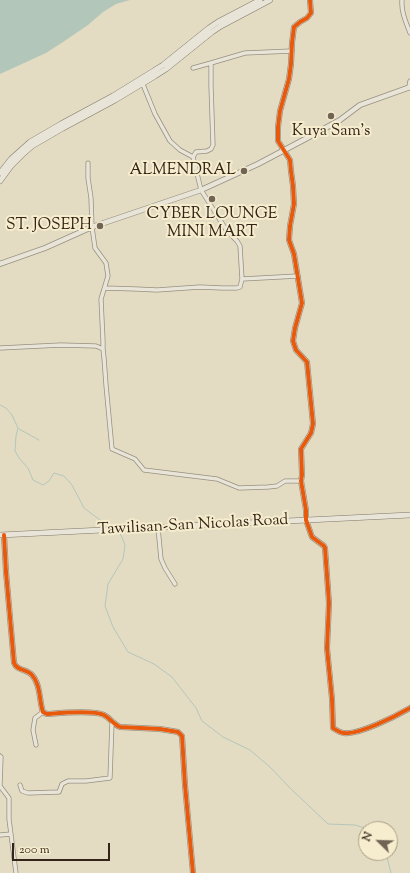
<!DOCTYPE html>
<style>
body{margin:0}
#map{position:relative;width:410px;height:873px;overflow:hidden;background:#e3dcc2;font-family:"Sorts Mill Goudy",serif}
canvas{display:block}
.north{position:absolute;left:358px;top:821px;width:40px;height:40px;box-sizing:border-box;background:#f6edce;border:1px solid #a89d85;border-radius:50%;rotate:293deg;font-size:11px;font-weight:700;line-height:16px;text-align:center;color:#342418}
.north::after{content:'';display:block;margin:auto;width:14px;height:18px;background:#716454;clip-path:polygon(50% 0,100% 100%,50% 72%,0 100%)}
.scale{position:absolute;left:12px;top:843px;width:98px;height:18px;box-sizing:border-box;border:2px solid #342418;border-top:0;padding-left:5px;font-size:12px;line-height:14px;white-space:nowrap;color:#342418;-webkit-text-stroke:3px #f6edce;paint-order:stroke}
</style>
<div id="map">
<canvas width="410" height="873"></canvas>
<div class="north">N</div>
<div class="scale">200 m</div>
</div>
<script>
const c = document.querySelector('canvas').getContext('2d');
c.lineJoin = 'round';
function paint(path, color) {
  c.fillStyle = color;
  c.fill(path, 'evenodd');
}
function trace(path, color, width, dash) {
  c.strokeStyle = color;
  c.lineWidth = width;
  c.lineCap = dash ? 'butt' : 'round';
  c.setLineDash(dash || []);
  c.stroke(path);
}
function write(font, color, halo, rows, align = 'center') {
  c.font = font + ' "Sorts Mill Goudy",serif';
  c.lineWidth = 4;
  c.setLineDash([]);
  c.textBaseline = 'middle';
  c.strokeStyle = halo;
  c.fillStyle = color;
  for (const [text, x, y, turn = 0] of rows) {
    c.save();
    c.translate(x, y);
    c.rotate((+turn || 0) * Math.PI / 180);
    c.textAlign = isNaN(turn) ? turn : align;
    if (halo) c.strokeText(text, 0, 0);
    c.fillText(text, 0, 0);
    c.restore();
  }
}
paint(new Path2D(`
 M0,0h130l-14,4 -13,8 -15,13 -25,17 -17,11 -46,21z`), '#b3c6ba');
trace(new Path2D(`
 M0,405l6,3 6,7 6,13 -2,8 -1,15 4,7 9,10 5,12 10,5 6,-4 5,-8 10,3 8,9 12,23 20,15 8,4
 M19,429l20,11
 M118,532l3,3 4,10 -2,14 -15,25 -3,22 8,21 15,25 26,12 18,13 24,31 6,13 21,16 27,13 20,17 20,21 38,36 27,1 13,4
 M386,853l5,20`), '#b3c6ba', 1);
const minor = new Path2D(`
 M402,0c-1,12 4,22 8,33
 M193,68l18,-5
 M142,82l13,32 15,27 10,9 13,7 8,33 7,11 19,30 10,10 3,5 2,33 56,-3
 M409,87l1,-6
 M193,157l3,-5 11,-1 4,-2 2,-4 -2,-59v-23l34,-10 47,-2
 M88,163v15l3,20 1,29 3,21 11,15 2,13 -7,23 2,42v8
 M105,288l31,1 21,1 43,-3 22,1h15l3,-1 2,-8
 M0,348l61,-3 35,1 7,3 1,9 2,27 6,64 23,10 9,11 73,9 22,9 29,-1 9,-1 8,-5h16
 M158,528l3,31 4,9 10,16
 M36,745l-3,-15 2,-12 8,-6
 M0,756l1,1 -1,29 9,12v21l7,54
 M20,785l2,6 6,2 31,-1 3,-8 6,-3h18l24,-3 2,-56
 M0,835l11,-1`);
const tertiary = new Path2D(`
 M310,0l1,13 -4,5 -7,4 -6,5 -2,16 -1,21 -2,15 -9,32 -2,16v14l12,19 1,11 2,15 1,18 -4,22 -1,14 5,14 8,49 -7,25 -2,13 3,9 11,12 6,62 -2,9 -10,16 1,26 -1,6 5,29v10l6,17 12,9 1,2 4,55 -2,45 5,51 1,29c3,2 7,5 11,5 15,2 52,-17 66,-25
 M0,264l45,-16 47,-21 109,-37 57,-26 51,-27 31,-17 20,-15 50,-18
 M4,535l2,37 8,91c3,8 13,6 18,12 9,10 7,26 11,37l4,2c14,-1 46,-4 57,1 6,3 9,9 16,12l40,2 18,3 4,4 3,49 8,88`);
const secondary = new Path2D(`
 M0,173l11,-14 19,-17 31,-18 52,-28 39,-24 11,-7 46,-37 9,-6 42,-22
 M0,181l11,-15 13,-13 8,-7 31,-18 52,-28 40,-24 11,-7 46,-37 9,-6 49,-26
 M0,535l410,-20`);
trace(minor, '#969081', 5);
trace(tertiary, '#969081', 6);
trace(secondary, '#7e7769', 6);
trace(minor, '#e8e4d7', 3.5);
trace(tertiary, '#e8e4d7', 4.5);
trace(secondary, '#e8e4d7', 5);
trace(new Path2D(`
 M310,0l1,13 -4,5 -7,4 -6,5 -2,16 -1,21 -2,15 -9,32 -2,16v14l12,19 1,11 2,15 1,18 -4,22 -1,14 5,14 8,49 -7,25 -2,13 3,9 11,12 6,62 -2,9 -10,16 1,26 -1,6 5,29v10l6,17 12,9 1,2 4,55 -2,45 5,51 1,29c3,2 7,5 11,5 15,2 52,-17 66,-25
 M4,535l2,37 8,91c3,8 13,6 18,12 9,10 7,26 11,37l4,2c14,-1 46,-4 57,1 6,3 9,9 16,12l40,2 18,3 4,4 3,49 8,88`), '#e8590c', 4);
for (const [x, y, r, color] of [
 [331,116,4,"#716454"],
 [244,171,4,"#716454"],
 [212,199,4,"#716454"],
 [100,226,4,"#716454"]
]) {
  const dot = new Path2D();
  dot.arc(x, y, r, 0, 2 * Math.PI);
  c.fillStyle = color;
  c.fill(dot);
  trace(dot, '#f6edce', 1.5);
}
write('16px', '#342418', '#f6edce', [
 ["Kuya Sam's",331,132],
 ["ALMENDRAL",236,171,"right"],
 ["CYBER LOUNGE",212,215],
 ["MINI MART",212,233],
 ["ST. JOSEPH",92,226,"right"]
]);
write('16px', '#342418', '#f6edce', [
 ["Tawilisan-San Nicolas Road",193,526,-3]
]);
</script>
